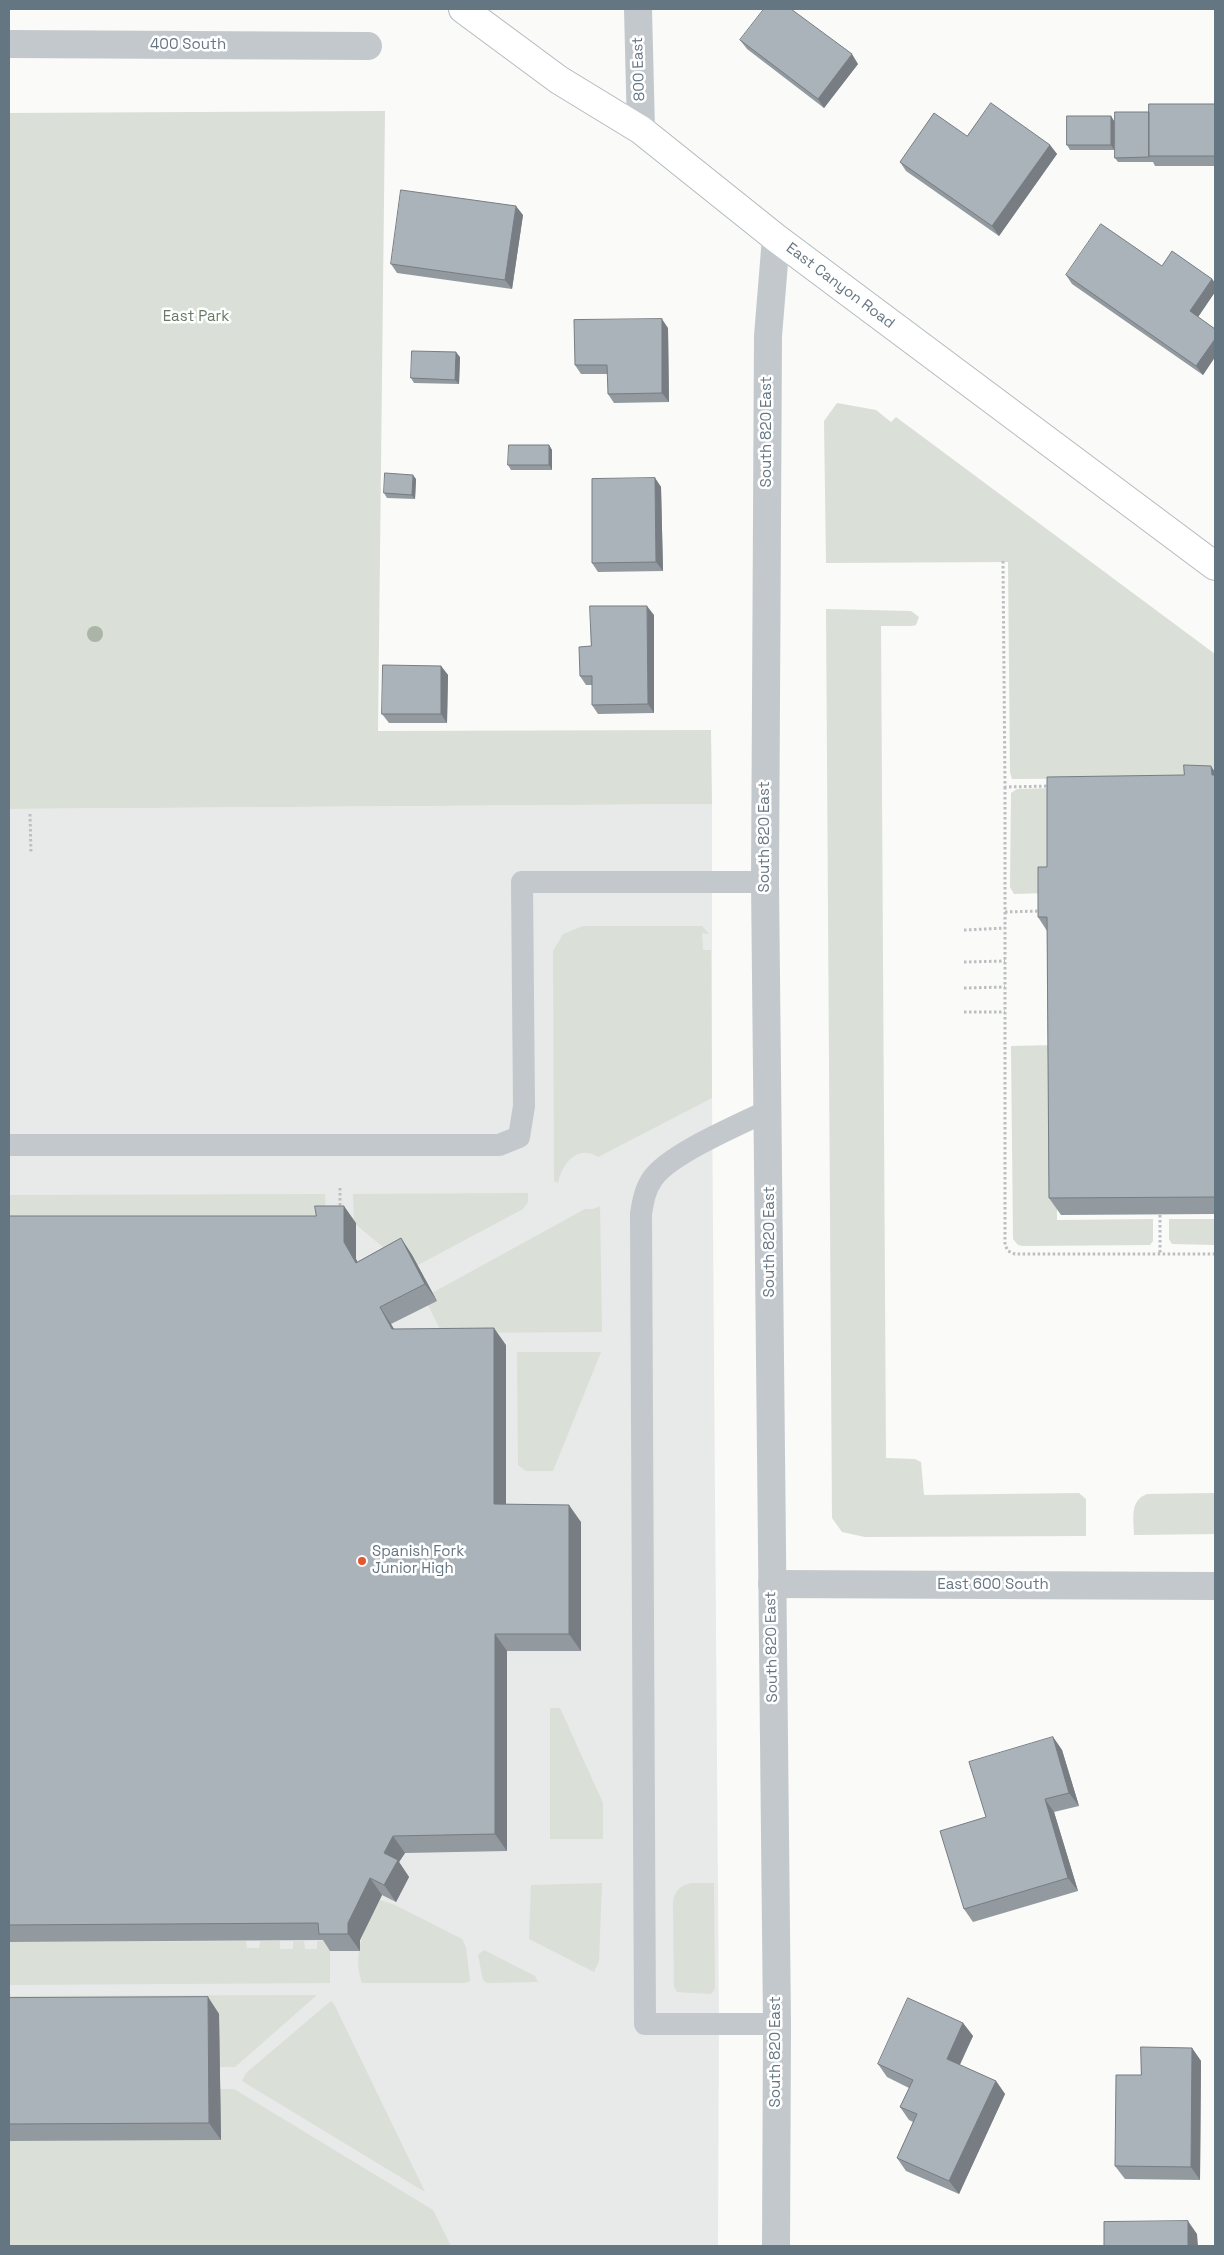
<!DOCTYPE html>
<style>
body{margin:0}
#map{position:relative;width:1224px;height:2255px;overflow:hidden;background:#fafaf8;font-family:"Space Grotesk",sans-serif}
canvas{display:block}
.frame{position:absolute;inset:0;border:10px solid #657683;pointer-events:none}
</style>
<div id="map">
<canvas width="1224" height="2255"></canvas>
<div class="frame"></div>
</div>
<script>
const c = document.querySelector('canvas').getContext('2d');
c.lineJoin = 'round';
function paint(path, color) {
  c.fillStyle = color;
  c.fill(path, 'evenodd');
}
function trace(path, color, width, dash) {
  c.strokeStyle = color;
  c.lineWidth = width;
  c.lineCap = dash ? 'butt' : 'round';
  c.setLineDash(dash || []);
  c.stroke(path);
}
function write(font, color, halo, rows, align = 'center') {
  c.font = font + ' "Space Grotesk",sans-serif';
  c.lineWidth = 5;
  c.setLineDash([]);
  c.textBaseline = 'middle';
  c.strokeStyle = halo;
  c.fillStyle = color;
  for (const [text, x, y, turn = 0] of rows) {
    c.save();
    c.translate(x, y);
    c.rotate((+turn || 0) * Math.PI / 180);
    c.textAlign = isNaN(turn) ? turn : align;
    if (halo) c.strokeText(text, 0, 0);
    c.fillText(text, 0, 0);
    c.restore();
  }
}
paint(new Path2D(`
 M712,804v294l7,926 -1,222h-709v-1437z`), '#e8e9e9');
paint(new Path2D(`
 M385,111l-7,620 333,-1 1,74 -703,5v-696z
 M837,403l39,7 15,12 5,-5 319,237v117l-17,-1 -12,8 -174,1 -2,-7 -2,-210 -182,1 -2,-142z
 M826,609l85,2 8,6 -3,8 -4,1h-31l5,832 29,1 6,3 3,33 155,-2 7,6v37l-221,1 -23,-5 -10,-14z
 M1056,788l-7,105 -35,1 -4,-7 1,-94 6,-4z
 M583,926h119l7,8 -7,-1 1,17h8l1,148 -114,59c-20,-13 -36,6 -40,26l-4,-2 -1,-230 10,-17z
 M1056,1045l1,175 96,-1v22l-3,4 -127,1 -5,-1 -5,-6 -2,-193z
 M528,1193v9l-5,7 -105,56 -18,-4 -46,-38 -1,-29z
 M325,1194l2,39h-318v-38z
 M600,1206l2,126 -160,1 -14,-28 4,-12 153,-84h8z
 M1169,1219h46v26l-43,-1 -3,-5z
 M517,1352h84l-48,119h-27l-8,-6z
 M1215,1493v41l-81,1c0,-16 -5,-34 13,-41z
 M550,1708h10l43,95v36h-53z
 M602,1883l-3,78 -5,11 -65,-33 2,-54z
 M691,1883h23l1,106 -4,5 -34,-2 -3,-6 -1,-84c2,-12 7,-16 18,-19z
 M380,1900l15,5 67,34 4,8 4,34 -5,2h-103c-11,-32 4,-56 18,-83z
 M330,1940v43l-321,2v-43l237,-1 1,7h12l1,-7h20v8h13v-8h11l1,8h12v-8z
 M484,1950l51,26 3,6 -51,1 -4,-3 -5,-25z
 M317,1995l-82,72h-15l-1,-53 -210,1v-19z
 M331,2001l3,3 91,188 -183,-111 4,-8z
 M220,2089h14l199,121 18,36h-442v-105l211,-1z`), '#dadfd7');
const secondary = new Path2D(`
 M463,9l96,71 82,50 135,108 439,328`);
trace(secondary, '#b3babf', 30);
trace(new Path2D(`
 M1003,561l2,226 46,-1
 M1005,787v458l3,6 7,3h200
 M30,814l1,40
 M1005,912l35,-1
 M964,930l41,-2
 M964,962l41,-1
 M964,988l41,-1
 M964,1012h41
 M340,1188v22
 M1160,1215v39`), '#bbbfc2', 3, [2.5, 2.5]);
trace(new Path2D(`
 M769,1110c-30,15 -98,43 -116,68 -8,11 -10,23 -12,36l4,810h132
 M9,1145h490l20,-8 5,-31 -2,-224h243`), '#c3c8cc', 22);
trace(new Path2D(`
 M9,44l359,2
 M772,1584l443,2`), '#c3c8cc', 28);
trace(new Path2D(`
 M638,9l3,121
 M776,238l-8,98 -3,546 12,1142 -1,222`), '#c3c8cc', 28);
trace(secondary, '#fff', 28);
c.fillStyle = '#aab4a7';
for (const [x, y] of [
 [95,634]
]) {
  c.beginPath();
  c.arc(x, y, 8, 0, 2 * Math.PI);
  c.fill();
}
paint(new Path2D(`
 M740,40l118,24 -34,44 -77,-59z
 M1215,104v62h-60l-2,-4h-35l-3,-4 34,-46z
 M1111,116l3,5v29h-44l-3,-5z
 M967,136l83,9 7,9 -58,82 -93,-65 -6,-9z
 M523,215l-11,74 -115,-16 -6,-9z
 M1162,266l50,13 3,4v9l-17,25 17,12v28l-12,18 -131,-91 -6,-9z
 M668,328l1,74 -55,1 -6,-9v-20h-27l-6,-9z
 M460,357l-1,27 -45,-1 -3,-5z
 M549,445l3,5v20h-41l-3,-5z
 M655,478l6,9 2,84 -65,1 -6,-9z
 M416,479l-1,20 -28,-1 -3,-5z
 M654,615v98l-56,1 -6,-9v-20h-6l-6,-9 11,-30z
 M441,666l7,9 -1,48h-58l-7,-9z
 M1215,772v442l-154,1 -12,-17 -2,-267 -9,-14 9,-50 137,-92z
 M9,1216l347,7v36l1,3 44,-24 11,17 25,46 -46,23 3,5 112,16v159l75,18v129h-74v200l-102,2 -6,9 10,15 -13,25 -14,-7 -22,45v11h-30l-7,-11 -314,2z
 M1053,1737l9,13 17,56 -25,6 24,79 -105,31 -9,-13 22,-92z
 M208,1997l11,17 2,126 -212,1v-143z
 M963,2023l10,13 -13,29 36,16 9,13 -46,100 -53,-23 -9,-13 16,-36 -4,-2 -9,-13 9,-19 -22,-11 -9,-13z
 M1192,2048l9,13 -1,119 -75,-1 -10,-13 26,-91z`), '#929a9f');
paint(new Path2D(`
 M852,54l6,10 -34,44 -6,-9z
 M1111,116l3,5v29l-3,-5z
 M1050,145l7,9 -58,82 -7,-10z
 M516,206l7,9 -11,74 -7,-9z
 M1212,279l3,4v9l-19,28 -6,-9z
 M662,319l6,9 1,74 -7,-9z
 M1215,339v18l-12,18 -7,-9z
 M456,352l4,5 -1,27 -4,-4z
 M549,445l3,5v20l-3,-5z
 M413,475l3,4 -1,20 -3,-4z
 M655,478l6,9 2,84 -7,-9z
 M647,606l7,9v98l-6,-9z
 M441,666l7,9 -1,48 -6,-9z
 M1211,766l4,6v8l-3,-5z
 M344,1206l12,17v36l11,20 -11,-16 -12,-21z
 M401,1238l11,17 25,46 -12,-17z
 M380,1307l11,17 13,22 -12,-17z
 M494,1328l12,17v176l-12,-17z
 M569,1505l12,17v129l-12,-17z
 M495,1634l12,17v200l-12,-17z
 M1053,1737l9,13 17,56 -10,-13z
 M1045,1799l9,13 24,79 -10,-13z
 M393,1836l12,17 -6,9 10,15 -13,25 -12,-17v-32z
 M370,1878l12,17 -22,45v11l-12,-17v-11z
 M208,1997l11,17 2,126 -12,-17z
 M963,2023l10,13 -17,36 -9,-13z
 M1192,2048l9,13 -1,119 -9,-13z
 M996,2081l9,13 -46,100 -10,-13z
 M1188,2221l9,13 1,12h-10z`), '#777d82');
const building = new Path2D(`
 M764,9h27l61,45 -34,45 -78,-59z
 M991,103l59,42 -58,81 -92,-64 34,-49 33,23z
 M1149,104h66v52h-66z
 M1115,112h34v45l-34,1z
 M1067,116h44v29h-44z
 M401,190l115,16 -11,74 -114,-16z
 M1101,224l61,42 10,-15 40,28 -22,32 25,18v10l-19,27 -130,-91z
 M662,319v74l-54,1 -1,-29h-32l-1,-45z
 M412,351l44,1 -1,28 -44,-2z
 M509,445h40v20h-41z
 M385,473l28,2 -1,20 -28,-2z
 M655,478l1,84 -64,1v-84z
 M590,606h57l1,98 -56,1v-29h-12l-1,-29 12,-1z
 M383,665l58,1v48h-59z
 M1184,765l27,1 1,9h3v422l-166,1 -2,-281h-9v-50h9v-90l137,-2z
 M315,1206h29v36l12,21 45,-25 24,46 -45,23 12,22 102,-1v176l75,1v129h-74v200l-102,2 -9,17 14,7 -14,25 -14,-7 -22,45v11h-29l-1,-11 -309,2v-709h307z
 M1053,1737l16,56 -24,6 23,79 -104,31 -24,-78 46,-14 -17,-55z
 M208,1997l1,126 -200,1v-126z
 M908,1998l55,25 -16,36 49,22 -47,100 -52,-23 20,-44 -17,-7 13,-27 -35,-16z
 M1141,2047l51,1 -1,119 -76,-1 1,-91h25z
 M1188,2221v25h-84v-24z`);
paint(building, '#aab3b9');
trace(building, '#777d82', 1);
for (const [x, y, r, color] of [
 [362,1561,5,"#e4572e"]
]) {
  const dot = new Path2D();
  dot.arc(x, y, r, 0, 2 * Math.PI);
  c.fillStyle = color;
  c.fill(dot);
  trace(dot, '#fff', 2);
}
write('15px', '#657683', '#fff', [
 ["400 South",188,45],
 ["800 East",639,69,-92],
 ["East Canyon Road",840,286,37],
 ["South 820 East",767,432,-90],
 ["South 820 East",765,837,-90],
 ["South 820 East",770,1242,-90],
 ["East 600 South",993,1585],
 ["South 820 East",772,1647,-91],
 ["South 820 East",776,2052,-90]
]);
write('15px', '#687a64', '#fff', [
 ["East Park",196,317]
]);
write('15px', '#657683', '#fff', [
 ["Spanish Fork",372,1552],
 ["Junior High",372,1569]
], 'left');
</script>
